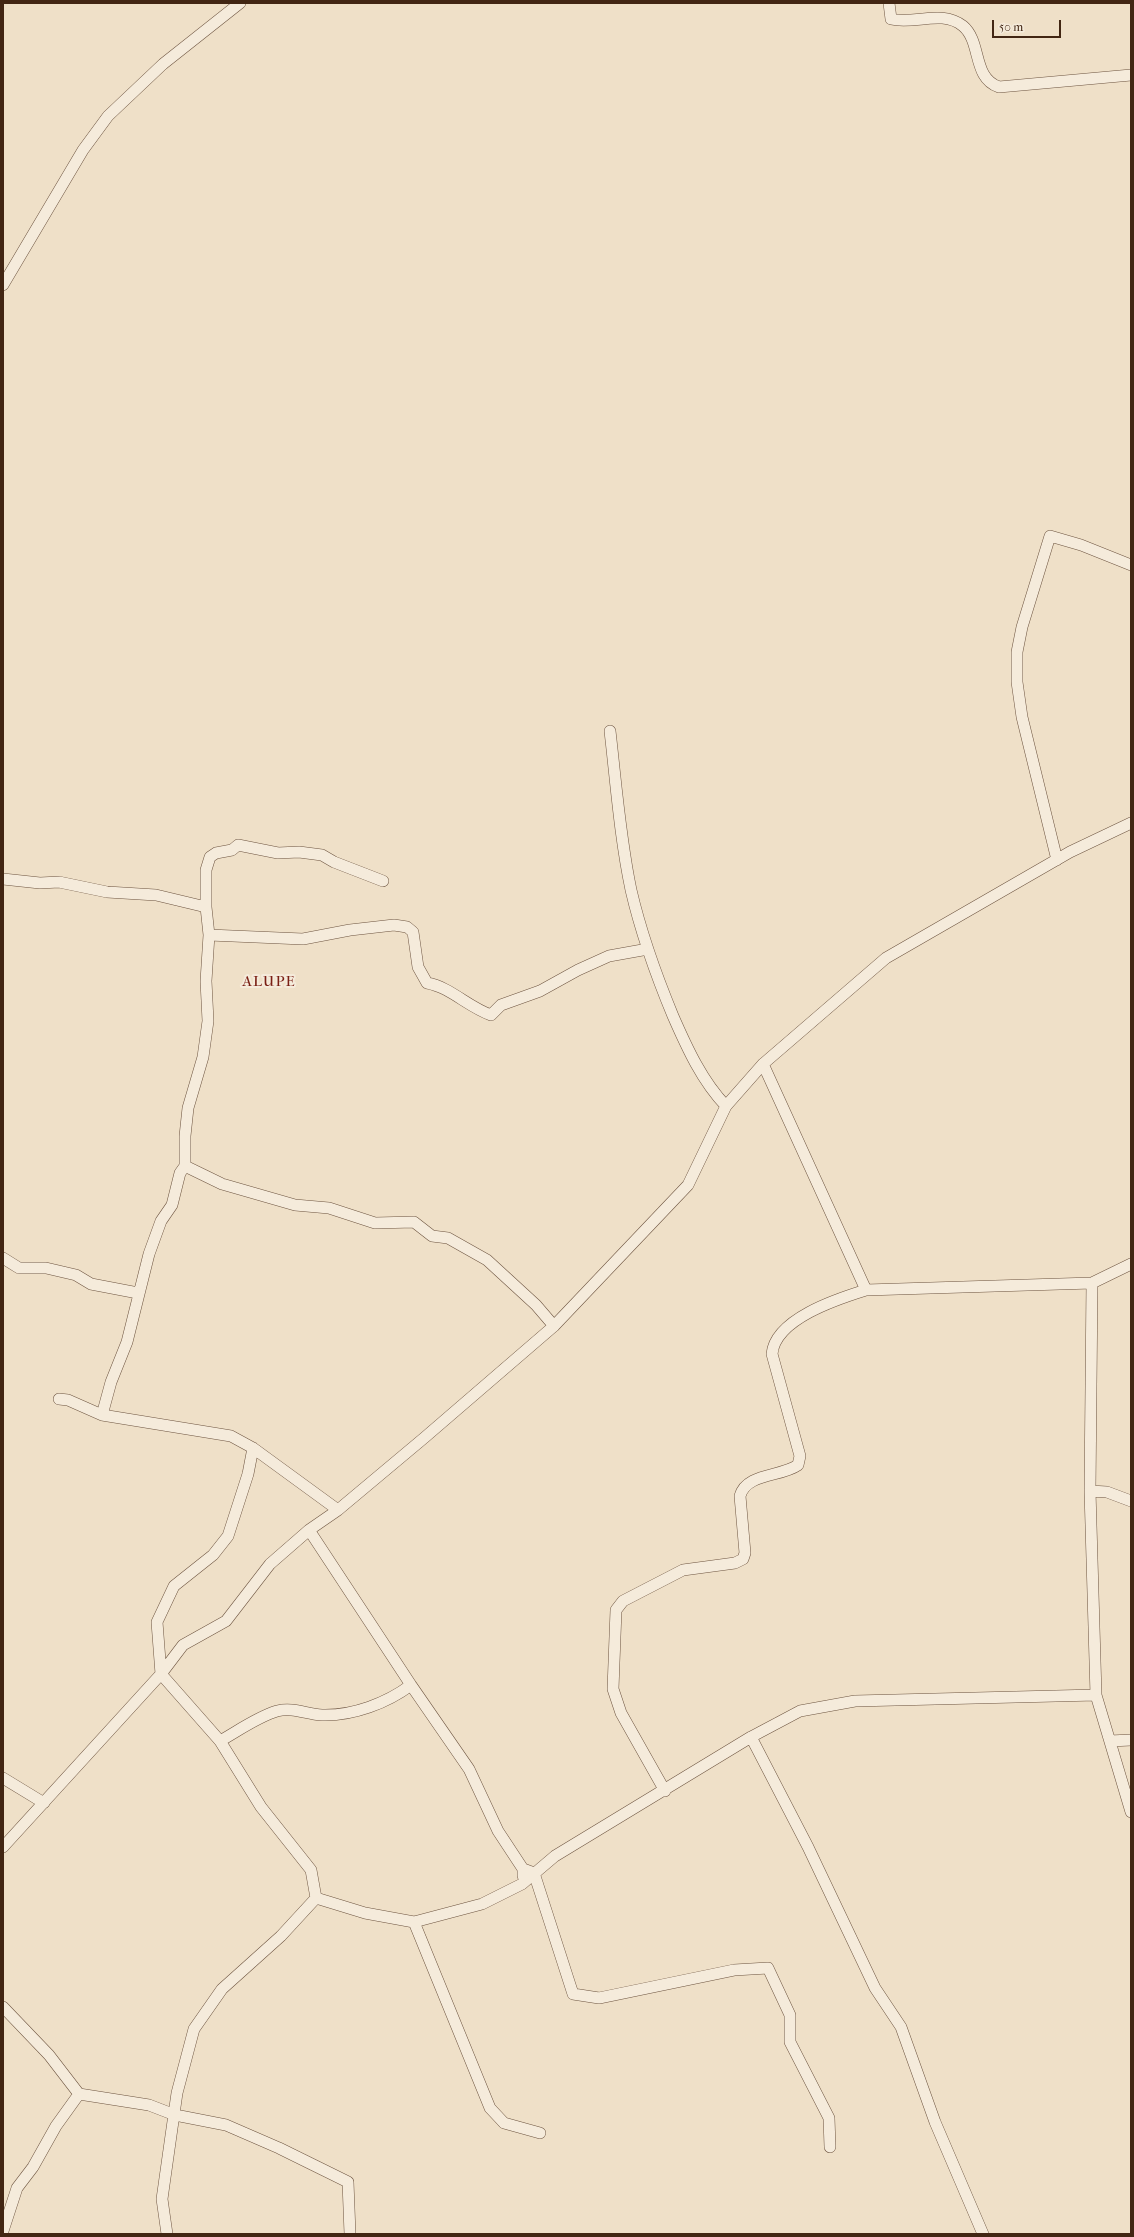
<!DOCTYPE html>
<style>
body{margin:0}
#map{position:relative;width:1134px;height:2237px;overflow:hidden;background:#efe0c8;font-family:"IM FELL French Canon",serif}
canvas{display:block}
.frame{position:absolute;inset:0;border:4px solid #422613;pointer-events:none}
.scale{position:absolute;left:992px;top:20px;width:69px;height:18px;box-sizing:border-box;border:2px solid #422613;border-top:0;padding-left:5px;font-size:12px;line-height:14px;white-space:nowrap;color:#422613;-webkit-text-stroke:3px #f5ebdb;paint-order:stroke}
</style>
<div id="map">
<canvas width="1134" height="2237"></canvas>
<div class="frame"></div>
<div class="scale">50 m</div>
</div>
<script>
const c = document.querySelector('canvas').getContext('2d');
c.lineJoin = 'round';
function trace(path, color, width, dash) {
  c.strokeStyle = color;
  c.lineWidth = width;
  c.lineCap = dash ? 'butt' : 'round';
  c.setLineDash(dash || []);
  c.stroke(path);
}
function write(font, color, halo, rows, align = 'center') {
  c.font = font + ' "IM FELL French Canon",serif';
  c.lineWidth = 4;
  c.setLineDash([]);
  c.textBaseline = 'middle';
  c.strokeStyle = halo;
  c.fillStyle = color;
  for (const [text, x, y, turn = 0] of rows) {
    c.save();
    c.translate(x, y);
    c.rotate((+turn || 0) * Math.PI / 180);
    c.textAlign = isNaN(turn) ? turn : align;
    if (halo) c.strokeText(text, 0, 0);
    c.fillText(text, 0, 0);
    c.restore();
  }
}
const minor = new Path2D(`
 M889,3l2,16c23,6 51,-10 72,7 19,16 9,52 36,61l132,-12
 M3,285l80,-135 25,-34 55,-52 77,-61
 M610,731c6,52 10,107 21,159 10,43 25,85 42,126 14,32 29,65 53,90
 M1057,860l-35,-143 -5,-35v-30l5,-25 28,-91 31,9 50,20
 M3,879l37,4 19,-1 48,10 49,3 50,12
 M209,935l94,4 47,-9 44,-5 13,2 6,5 5,35 9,16c23,4 41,24 64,32l10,-10 39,-14 38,-21 31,-14 39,-7
 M763,1064l103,226
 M185,1166l37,18 73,21 34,3 46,15 39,-1 18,14 16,2 39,22 49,45 18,21
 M3,1258l16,10h27l30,7 15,9 47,9
 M1131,1264l-39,19 -2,208 6,204 35,117
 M59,1399l9,1 34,15 129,21 22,12 85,62
 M102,1415l9,-33 16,-40 22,-88 12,-33 11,-16 8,-32 5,-7v-30l3,-28 15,-51 5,-36 -2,-40 3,-46 -3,-28v-37l4,-13 6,-4 16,-3 6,-5 40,8 21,-1 23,3 12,7 49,19
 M253,1448l-5,26 -20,62 -15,19 -39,31 -17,36 4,52 59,67 41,66 50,63 5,28
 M1090,1491l17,1 24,9
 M309,1530l102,155 58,84 29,62 25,38v7
 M751,1737l57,110 67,141 26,39 34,95 48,112
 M220,1741c18,-10 37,-24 57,-30 16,-4 29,3 45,4 31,1 65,-12 89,-30
 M1110,1741l21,-1
 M3,1778l41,25
 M665,1791l-44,-78 -8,-24 3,-79 7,-9 60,-31 52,-7 8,-4 2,-6 -5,-57c6,-23 41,-19 58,-31l2,-9 -28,-102c3,-35 65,-55 94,-64l226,-7
 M3,1847l158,-173 22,-29 43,-24 44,-57 39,-34 29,-20 86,-72 130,-112 134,-141 38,-79 37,-42 123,-106 184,-106 61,-29
 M523,1869l11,4 39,121 26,4 135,-28 34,-2 22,47v27l39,76 1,29
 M414,1922l76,186 14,15 36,10
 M3,2007l46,48 30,39 70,11 26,10 51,10 53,23 69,34 2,52
 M3,2231l14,-43 16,-21 23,-41 23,-32
 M167,2234l-5,-35 15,-106 17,-64 28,-40 59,-53 35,-38 49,15 49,9 68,-18 40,-20 33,-28 196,-119 49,-26 55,-10 241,-6`);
trace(minor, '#6d5440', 12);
trace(minor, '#f5ebdb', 11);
c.letterSpacing = '1px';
write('15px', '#7a1f14', '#f5ebdb', [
 ["ALUPE",269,982]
]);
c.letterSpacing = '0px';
</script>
